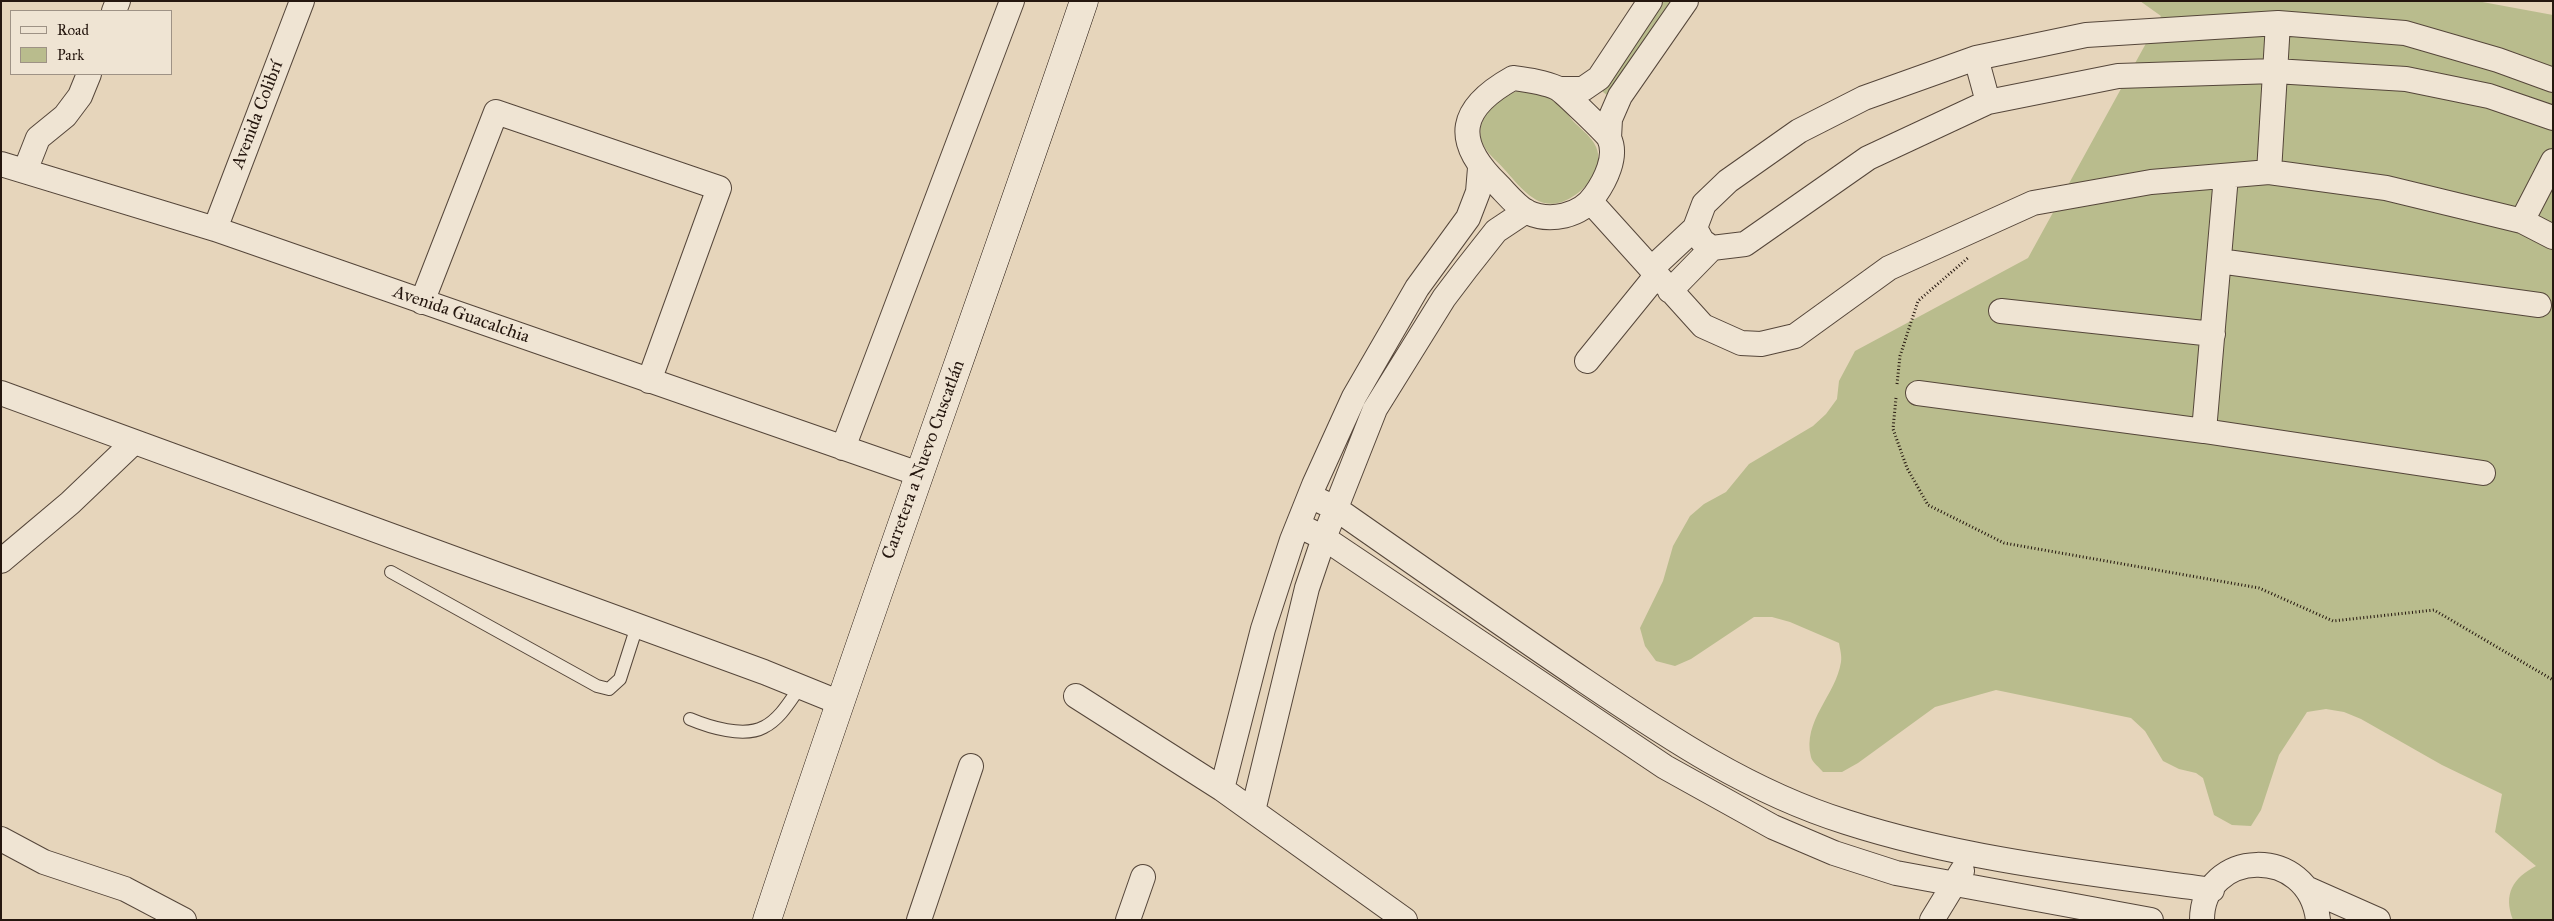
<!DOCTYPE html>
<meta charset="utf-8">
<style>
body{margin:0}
#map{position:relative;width:2554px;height:921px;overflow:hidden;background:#e6d5bb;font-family:"IM FELL Great Primer",serif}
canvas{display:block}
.frame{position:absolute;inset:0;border:2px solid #25170f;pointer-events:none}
.legend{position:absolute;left:10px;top:10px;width:162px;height:65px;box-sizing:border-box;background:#efe4d3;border:1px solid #9e9285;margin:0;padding:6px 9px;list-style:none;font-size:15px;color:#25170f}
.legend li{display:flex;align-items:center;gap:10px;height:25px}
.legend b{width:25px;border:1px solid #9e9285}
</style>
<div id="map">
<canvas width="2554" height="921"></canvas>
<div class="frame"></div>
<ul class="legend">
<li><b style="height:6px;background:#efe4d3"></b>Road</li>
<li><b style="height:14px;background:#b9bc8d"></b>Park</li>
</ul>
</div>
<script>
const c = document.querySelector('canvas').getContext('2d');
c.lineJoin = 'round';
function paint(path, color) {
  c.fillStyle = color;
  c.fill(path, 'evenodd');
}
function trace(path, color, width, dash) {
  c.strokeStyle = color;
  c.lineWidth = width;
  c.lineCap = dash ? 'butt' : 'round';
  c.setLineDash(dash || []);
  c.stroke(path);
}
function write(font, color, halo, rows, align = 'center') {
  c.font = font + ' "IM FELL Great Primer",serif';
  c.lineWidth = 5;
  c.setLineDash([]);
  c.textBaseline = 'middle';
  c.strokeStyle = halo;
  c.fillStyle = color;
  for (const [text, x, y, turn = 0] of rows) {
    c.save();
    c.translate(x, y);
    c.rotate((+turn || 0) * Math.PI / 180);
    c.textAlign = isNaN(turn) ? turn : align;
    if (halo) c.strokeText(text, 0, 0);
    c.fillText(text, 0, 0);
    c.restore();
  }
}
paint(new Path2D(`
 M1658,1h15l-62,92 -4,2 -4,-3 -2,-5z
 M2140,1h337l76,14v905h-40c-10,-26 0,-42 23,-54l-41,-34 7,-38 -60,-29 -81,-46 -17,-7 -18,-3 -19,3 -28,43 -18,55 -10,16 -19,-1 -18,-10 -11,-37 -7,-5 -17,-4 -16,-8 -18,-30 -14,-13 -135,-28 -61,17 -77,56 -16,9h-19c-3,-4 -11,-10 -12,-15 -9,-36 25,-62 30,-95 1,-6 -1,-13 -2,-19l-49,-21 -18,-5h-18l-63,42 -16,7 -19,-5 -11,-15 -5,-18 23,-47 10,-35 17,-30 14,-12 22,-12 23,-28 64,-38 13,-12 11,-15 2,-18 16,-30 173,-93 133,-242z
 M1524,89c9,3 22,4 29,9 8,6 14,16 20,23 7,7 16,14 21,22 13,21 -5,44 -22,54 -31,19 -48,-6 -68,-28 -6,-7 -16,-15 -20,-23 -14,-27 18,-52 40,-57z`), '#b9bc8d');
const lane = new Path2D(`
 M391,572l206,114 12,3 11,-10 17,-53
 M690,719c19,8 54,19 74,8 16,-8 26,-26 36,-40`);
const street = new Path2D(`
 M114,11l4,-10
 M1976,58l12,44
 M1513,78c15,2 31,4 44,10 6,3 49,45 52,50 9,18 -4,43 -14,57 -14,21 -45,28 -68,17 -11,-6 -21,-19 -30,-28 -45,-44 -38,-76 16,-106z
 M1559,89h24l16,-11 51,-77
 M1609,138l1,-19 10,-23 66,-95
 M1,164l214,65 704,245
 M25,171l13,-33 27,-22 15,-20 9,-22
 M2269,172l9,-149
 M2226,176l-22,255 279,42
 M1591,202l112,124 38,17 20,1 34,-8 94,-68 144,-65 118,-21 118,-10 117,16 136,33 31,16
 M2522,221l31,-60
 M1695,228l7,13 10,7 33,-4 123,-86 120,-56 130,-26 157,-5 131,8 83,17 64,22
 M215,229l87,-228
 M2219,261l320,44
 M1651,269l44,-41 9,-24 24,-23 71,-50 65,-33 112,-40 110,-23 192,-12 127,10 93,27 55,20
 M1670,291l42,-43
 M422,302l74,-190 223,76 -70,193
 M2001,311l212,23
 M1587,361l69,-85
 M1,393l763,279 74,30
 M1918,393l286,38
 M843,448l169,-447
 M1310,496l25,12c83,58 166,116 250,173 83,56 165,111 261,141 118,38 243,51 366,68
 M1298,525l26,13 341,229 108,60 61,26 62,20 255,47
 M1,561l69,-58 64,-61
 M1076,696l146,93 183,131
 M1222,789l41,-160 29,-89 22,-55 40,-88 63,-109 51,-70 10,-26 2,-24
 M1253,811l54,-223 17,-50 51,-129 69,-111 22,-29 30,-38 30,-20
 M1,839l43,23 81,27 59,31
 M2308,889l70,31
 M919,920l52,-154
 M1128,920l15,-43
 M1932,920l30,-49
 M2202,920c0,-71 107,-76 116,0`);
const secondary = new Path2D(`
 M767,920c101,-308 213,-612 317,-919`);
trace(lane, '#55463a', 14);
trace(street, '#55463a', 26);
trace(secondary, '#25170f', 29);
trace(new Path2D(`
 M1897,384l3,-28 18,-55 51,-44
 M1896,398l-3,31 14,39 21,37 76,38 255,45 74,33 101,-11 119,70`), '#25170f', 3, [1, 2.5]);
trace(lane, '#efe4d3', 12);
trace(street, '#efe4d3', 24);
trace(secondary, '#efe4d3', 28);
write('18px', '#25170f', '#efe4d3', [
 ["Avenida Colibrí",258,115,-69],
 ["Avenida Guacalchia",461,315,19],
 ["Carretera a Nuevo Cuscatlán",924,460,-70]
]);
</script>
